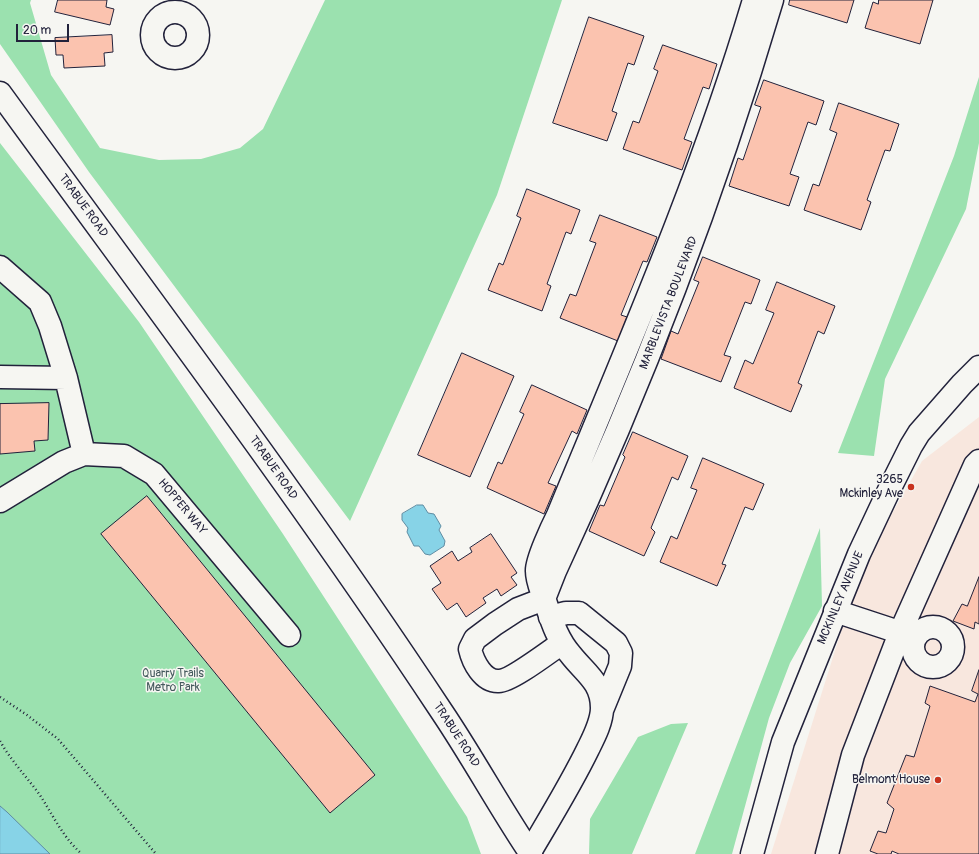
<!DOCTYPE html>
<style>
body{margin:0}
#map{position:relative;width:979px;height:854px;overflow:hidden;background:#f6f6f2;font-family:Pangolin,sans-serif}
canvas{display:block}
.scale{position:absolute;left:16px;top:24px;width:53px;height:18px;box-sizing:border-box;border:2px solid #22223b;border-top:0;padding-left:5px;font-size:12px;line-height:14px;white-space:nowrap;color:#22223b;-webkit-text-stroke:3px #f6f6f2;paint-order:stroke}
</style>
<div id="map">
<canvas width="979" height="854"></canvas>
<div class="scale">20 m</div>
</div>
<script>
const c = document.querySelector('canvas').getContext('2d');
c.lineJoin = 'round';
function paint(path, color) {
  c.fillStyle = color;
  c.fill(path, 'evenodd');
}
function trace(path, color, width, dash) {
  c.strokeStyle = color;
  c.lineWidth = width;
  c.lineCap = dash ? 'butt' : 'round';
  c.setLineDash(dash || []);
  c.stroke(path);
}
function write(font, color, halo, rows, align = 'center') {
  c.font = font + ' Pangolin,sans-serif';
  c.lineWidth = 3;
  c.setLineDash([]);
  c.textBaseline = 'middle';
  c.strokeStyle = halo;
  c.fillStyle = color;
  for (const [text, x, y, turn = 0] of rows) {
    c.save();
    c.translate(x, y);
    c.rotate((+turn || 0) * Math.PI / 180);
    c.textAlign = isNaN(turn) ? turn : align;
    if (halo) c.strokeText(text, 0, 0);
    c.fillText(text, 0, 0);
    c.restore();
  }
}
paint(new Path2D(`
 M979,417v437h-208l79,-251 28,-65 44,-77z`), '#f8e7de');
paint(new Path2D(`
 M0,0h31l-1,3 21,72 49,73 59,12 42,-1 39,-11 23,-19 62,-129h237l-65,195 -147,326 -261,-349 -89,-128z
 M979,77v66l-13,66 -81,170 -11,77 -36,-3 116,-297z
 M0,143l139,179 144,212 184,283 14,37h-481z
 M820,528l2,78 -32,57 -21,55 -37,136h-37z
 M688,723l-56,131h-43l1,-35 48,-82 33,-13z`), '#9be1af');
const water = new Path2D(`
 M417,505h6l5,8 6,1 7,12 -2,4 6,11 -1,5 -14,9 -5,-1 -6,-8h-5l-7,-14 1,-4 -6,-8v-6z
 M0,806l7,6 43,42h-50z`);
paint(water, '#87d3e7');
trace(water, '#5f8ca2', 1);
const building = new Path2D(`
 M58,0h49l-1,7 8,2 -4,16 -55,-13z
 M790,0h64l-7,23 -58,-18z
 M879,0h54l-13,44 -55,-16 8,-26 5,2z
 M589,17l55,19 -10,29 -6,-2 -16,48 5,2 -10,28 -54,-18z
 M112,35l1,17 -9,1 1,13 -41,2 -1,-13h-7l-1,-17z
 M663,45l54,19 -8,25 -6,-2 -19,52 8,3 -10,28 -59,-21 10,-28 6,2 19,-52 -4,-2z
 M764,80l60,21 -8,24 -8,-3 -18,52 9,3 -10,29 -60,-20 9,-28 5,2 18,-53 -6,-2z
 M839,103l60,21 -9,27 -5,-1 -18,50 4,2 -10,28 -57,-20 9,-26 6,2 18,-53 -7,-3z
 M527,189l53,21 -9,24 -5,-2 -19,52 4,2 -9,25 -54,-21 11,-27 4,2 18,-47 -4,-2z
 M600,215l57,22 -10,25 -4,-1 -22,54 6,2 -9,24 -58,-23 10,-24 6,2 20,-53 -6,-2z
 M703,257l57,23 -9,24 -6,-2 -21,53 7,2 -10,25 -60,-23 10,-28 7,3 21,-52 -5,-2z
 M777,282l58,24 -11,28 -6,-3 -20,52 4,2 -11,27 -57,-24 11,-28 8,4 21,-51 -8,-3z
 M462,353l52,23 -44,101 -52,-22z
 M532,385l55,25 -10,24 -5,-3 -24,52 8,3 -12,28 -57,-26 11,-26 4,2 22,-50 -4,-2z
 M49,403l-1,37 -14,1 1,10 -35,3v-50z
 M633,432l55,24 -10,24 -6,-3 -21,51 4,4 -11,24 -55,-25 11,-26 4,1 21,-49 -2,-2z
 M703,458l61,26 -11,26 -8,-3 -23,57 4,1 -9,21 -57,-24 11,-26 6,3 20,-49 -6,-2z
 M147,496l228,279 -45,38 -229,-279z
 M491,534l26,39 -6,4 6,8 -16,11 -4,-7 -14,9 3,5 -20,14 -9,-14 -10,7 -15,-21 9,-6 -11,-17 22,-15 6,10 14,-9 -2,-4z
 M979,577v47l-4,-2 -1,7 -21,-8 9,-17 5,2z
 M979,670v184h-80l-7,-3 -1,3h-13l-8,-3 8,-20 8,2 8,-24 -7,-6 19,-48 8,2 16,-51 -5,-3 5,-17 45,16 3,-8 -6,-3z`);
paint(building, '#fbc3af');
trace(building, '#22223b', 1);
const minor = new Path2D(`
 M152 35a23 23 0 1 1 46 0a23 23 0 1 1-46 0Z
 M0,267l40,35 10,24 16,52 18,76
 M0,377l66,1
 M0,501l64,-39 20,-8 40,2 30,18 135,161
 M544,599l11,-28c86,-184 159,-375 217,-571
 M544,599l-26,10 -23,15 -20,15 -5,10c3,13 13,33 29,32 12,0 51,-30 63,-38
 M835,611l79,26
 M550,617l16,-4h13l37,30 5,10 -1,13 -18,44
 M913 647a20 20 0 1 1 40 0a20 20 0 1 1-40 0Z
 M530,852c20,-34 41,-68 58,-103 6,-12 14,-27 14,-41 0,-26 -17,-35 -31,-53 -15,-17 -20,-37 -27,-57 -3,-9 -7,-17 -7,-27 -1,-10 16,-46 21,-56 70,-170 144,-339 196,-515
 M827,854l26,-99 47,-122 75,-168 4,-4`);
const major = new Path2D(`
 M0,93c149,205 302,407 442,619 31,46 58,96 89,142
 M752,854l31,-112 76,-188 32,-68 20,-40 8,-13 43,-49 17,-17`);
trace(minor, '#22223b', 25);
trace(major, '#22223b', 25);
trace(new Path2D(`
 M0,697l27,18 31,24 98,115
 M0,741c10,18 24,33 37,50 15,21 24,45 45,63`), '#22223b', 2.5, [1, 3]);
trace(minor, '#f6f6f2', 22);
trace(major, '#f6f6f2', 22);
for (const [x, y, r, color] of [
 [911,487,4,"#c8321e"],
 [938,780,4,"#c8321e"]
]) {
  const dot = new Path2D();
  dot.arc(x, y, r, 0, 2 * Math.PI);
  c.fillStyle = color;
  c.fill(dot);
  trace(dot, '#f6f6f2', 1.5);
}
write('12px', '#22223b', '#f6f6f2', [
 ["TRABUE ROAD",83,206,54],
 ["MARBLEVISTA BOULEVARD",669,303,-69],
 ["TRABUE ROAD",273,468,55],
 ["HOPPER WAY",182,507,50],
 ["MCKINLEY AVENUE",841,598,-67],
 ["TRABUE ROAD",456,735,57]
]);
write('12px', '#22223b', '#f6f6f2', [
 ["3265",903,480],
 ["Mckinley Ave",903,494],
 ["Belmont House",930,780]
], 'right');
write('12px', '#465b5e', '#f6f6f2', [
 ["Quarry Trails",173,674],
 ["Metro Park",173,688]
]);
</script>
